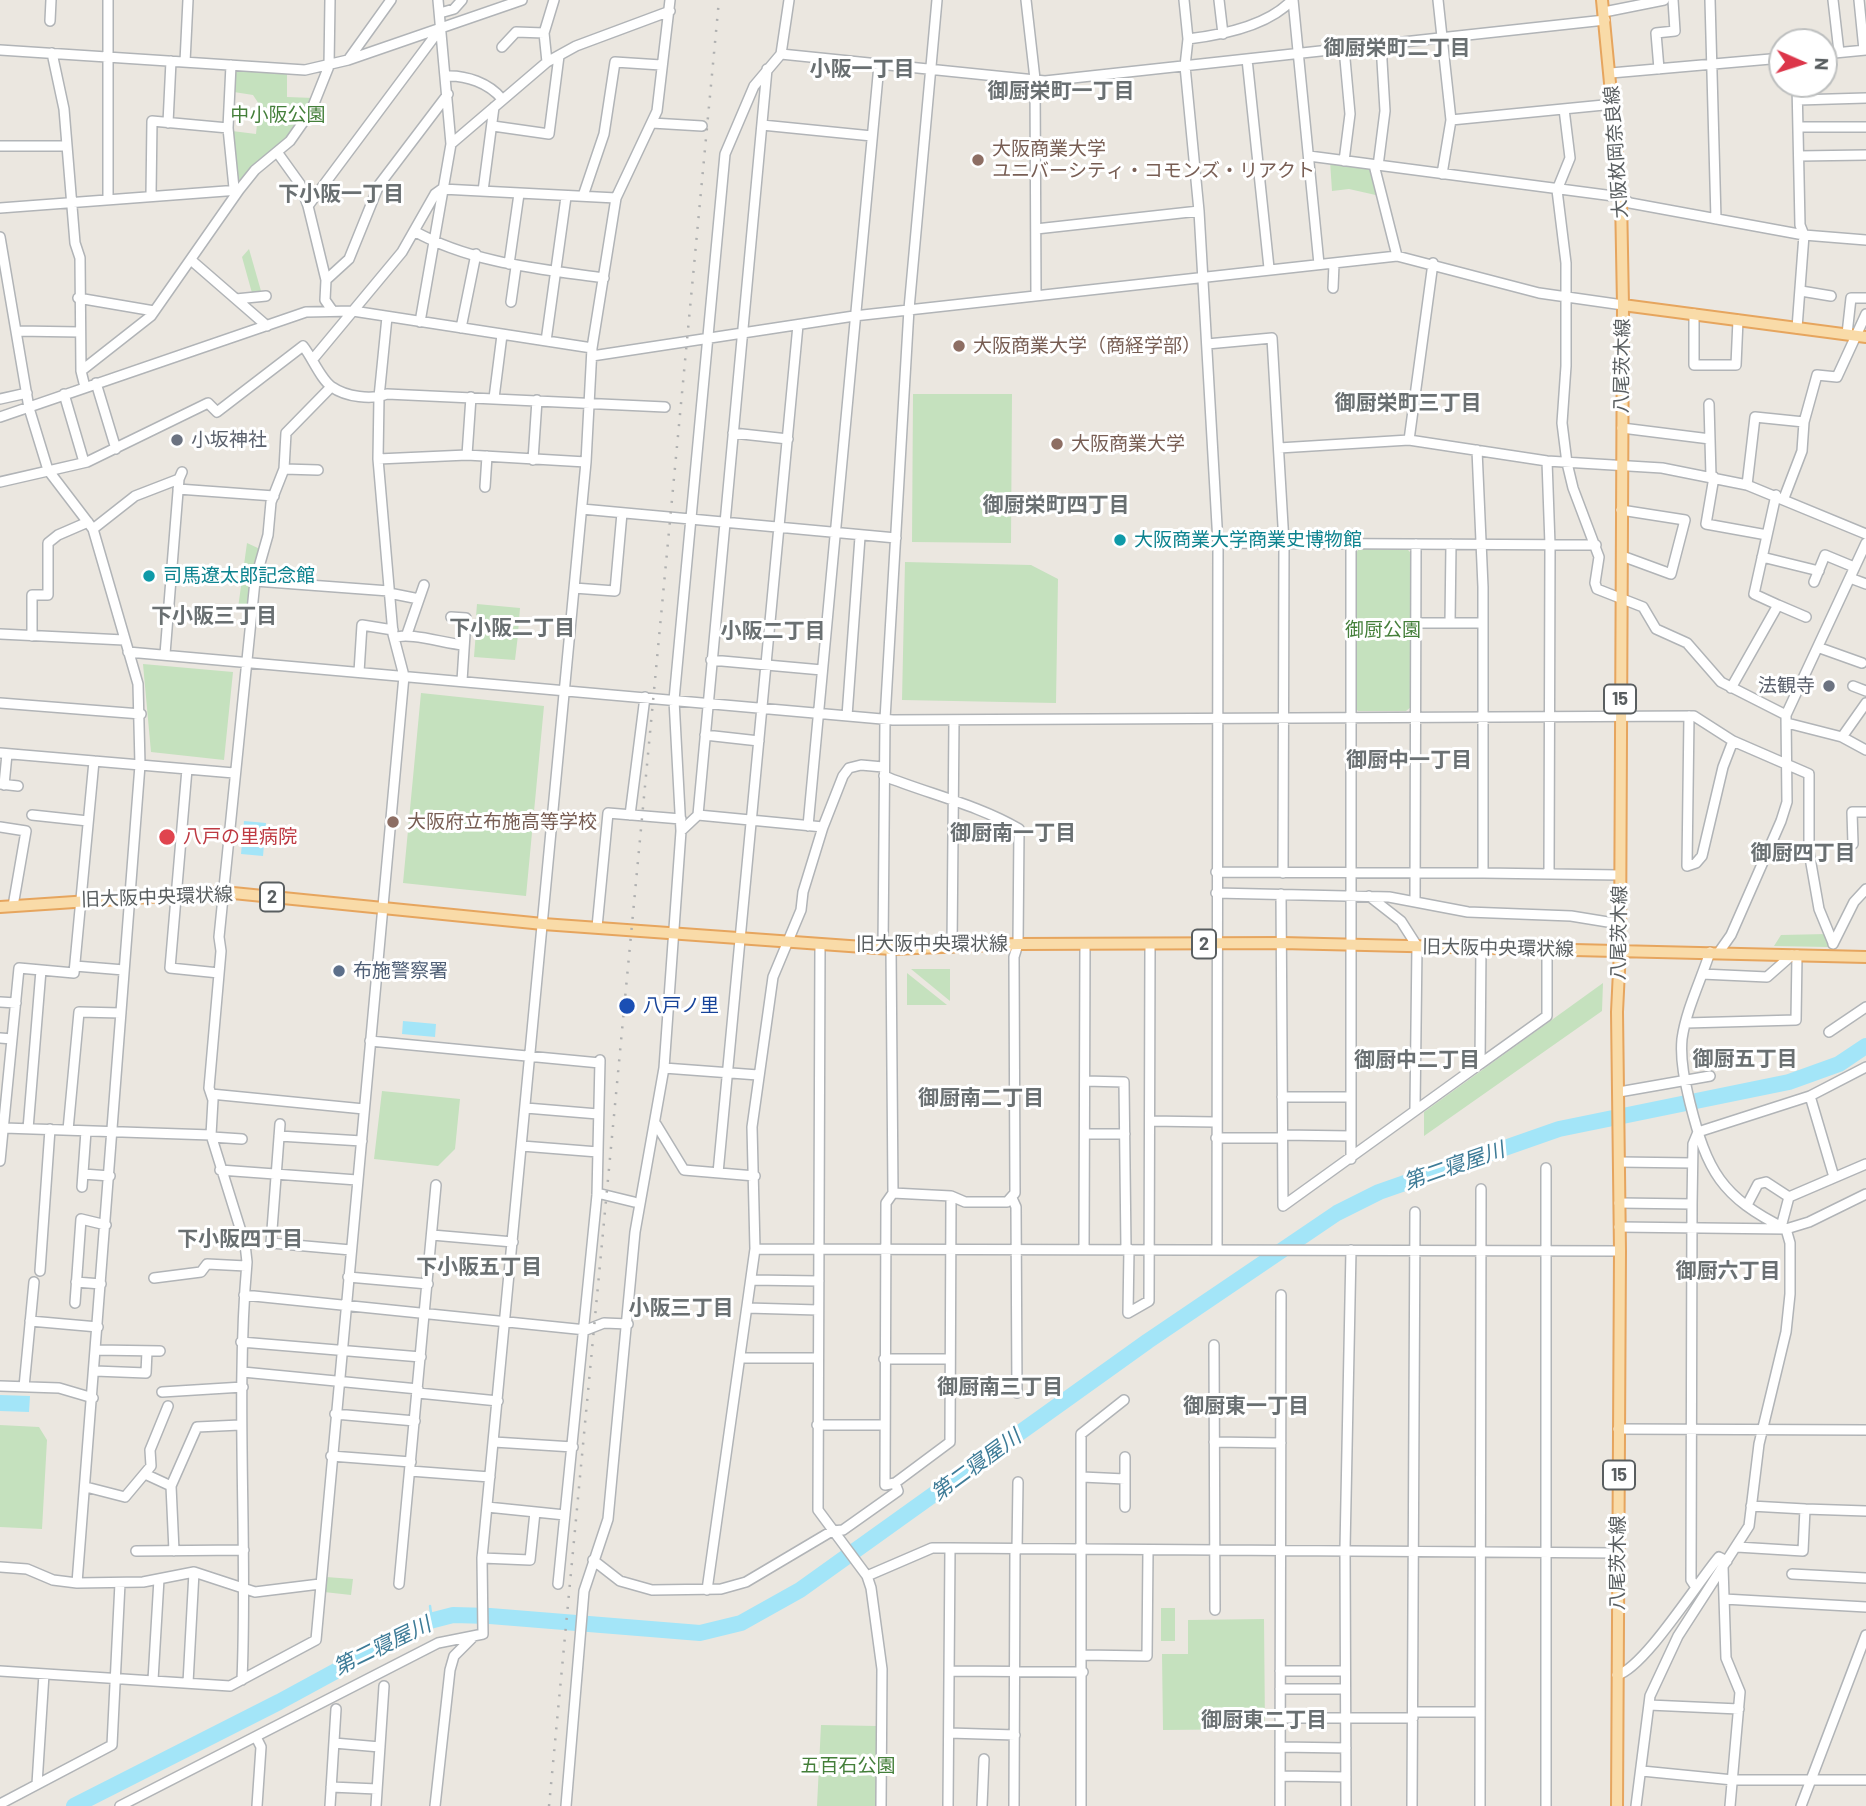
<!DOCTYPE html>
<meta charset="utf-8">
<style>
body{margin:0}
#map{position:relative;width:1866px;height:1806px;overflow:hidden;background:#ebe7e0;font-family:Barlow,sans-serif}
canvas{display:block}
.north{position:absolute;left:1768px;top:28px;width:70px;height:70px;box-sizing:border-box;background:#fff;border:2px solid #bdbfbf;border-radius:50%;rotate:93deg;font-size:19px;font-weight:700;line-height:28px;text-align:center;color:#595e60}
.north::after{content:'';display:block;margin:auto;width:24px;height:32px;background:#dc364a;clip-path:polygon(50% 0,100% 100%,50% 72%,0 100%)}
</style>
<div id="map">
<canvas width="1866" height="1806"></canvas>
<div class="north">N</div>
</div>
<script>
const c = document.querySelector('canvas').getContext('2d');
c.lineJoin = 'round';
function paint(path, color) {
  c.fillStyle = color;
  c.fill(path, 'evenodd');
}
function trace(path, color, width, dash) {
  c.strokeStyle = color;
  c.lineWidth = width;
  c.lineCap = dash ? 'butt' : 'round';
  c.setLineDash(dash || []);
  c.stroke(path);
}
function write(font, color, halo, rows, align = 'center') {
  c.font = font + ' Barlow,"Noto Sans JP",sans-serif';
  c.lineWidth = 6;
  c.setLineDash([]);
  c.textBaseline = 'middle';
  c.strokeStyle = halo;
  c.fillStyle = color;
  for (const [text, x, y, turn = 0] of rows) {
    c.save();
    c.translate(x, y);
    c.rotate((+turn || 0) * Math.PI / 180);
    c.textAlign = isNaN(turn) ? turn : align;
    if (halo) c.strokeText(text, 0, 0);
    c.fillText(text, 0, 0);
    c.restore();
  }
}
paint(new Path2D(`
 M234,70l53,3v24l27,1 -28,43 -48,44 -6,-54 24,3 3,-30 -6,-9 -19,-3z
 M1330,161l43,6 7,29 -31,-7 -17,2z
 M249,249l12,42 -1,2h-8l-10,-36z
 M913,394h99l-1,149 -99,-1z
 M247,543l13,6 -13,60 -9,-1z
 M1359,549l49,1 3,3v154l-5,4h-48l-3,-3v-154z
 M905,562l126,3 27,14 -2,124 -154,-3z
 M477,604l43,4 -2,25 -43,-4z
 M476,631l42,4 -3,25 -41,-3z
 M143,664l90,8 -9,88 -73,-8z
 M421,693l123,13 -18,190 -123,-13z
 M1827,934l1,13 -54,-1 7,-11z
 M911,969h39v32z
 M907,973l40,32h-40z
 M1603,983l-1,28 -178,125v-24z
 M382,1091l78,8 -5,50 -17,17 -64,-7z
 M0,1425l39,2 8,13 -5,89 -42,-2z
 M326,1577l27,2 -2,16 -27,-3z
 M1161,1608h14v33h-14z
 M1264,1619l1,110 -102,1 -1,-76h26v-34z
 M821,1725l56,1v80h-60z`), '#c5e1be');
paint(new Path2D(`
 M244,821l22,2 -3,33 -22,-2z
 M403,1021l33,3 -1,13 -33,-3z
 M0,1395l30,1 -1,16 -29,-1z`), '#a3e5f8');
trace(new Path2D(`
 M430,1606l2,14`), '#a3e5f8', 2.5);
trace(new Path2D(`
 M74,1806l205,-104 147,-80 27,-7 37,1 210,17 41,-10 59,-33 348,-249 189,-128 42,-21 180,-63 230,-47 50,-18 27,-18`), '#a3e5f8', 16);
const minor = new Path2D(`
 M108,0v199
 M1026,0l9,79 1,216
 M1184,0l4,39 -3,27 14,145 19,332 -1,706
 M1219,0l4,34
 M1293,0l26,264
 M1438,0l13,120 -9,54
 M1710,0l6,219
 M1833,0l6,52
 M1859,0l5,50
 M1604,12l60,-12
 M440,13l14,-4 8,-9
 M50,21l1,-21
 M1188,39c34,-4 80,-13 104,-39
 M502,47l14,-15 28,1
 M1344,48l6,66 -6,47
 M0,50l305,20 43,-10 174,-60
 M52,53l12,56 11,134 5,15 1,113 4,16
 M781,54l264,27 560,-61
 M1824,54l42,-4
 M1247,59l22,209
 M348,60l43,-60
 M185,62l3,-62
 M547,62l-3,-29 10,-33
 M231,65l-3,63 6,60
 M1659,69l-3,-36 19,-2 -2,-31
 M1611,73l171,-15
 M446,76c20,-1 43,7 56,23
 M1798,100l68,-2
 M1564,109l6,49 -13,32 9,73v103l-4,57 5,40 6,25 26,69 -4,26 2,6 46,18 13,22 31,14 34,39 65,33
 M1451,120l163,-16
 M168,123l3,-62
 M652,123l50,3
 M762,125l110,11
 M493,126l56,8 10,-78
 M1798,127h68
 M451,144l96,-82 29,-16 94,-35
 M0,146h67
 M277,152l23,32 8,22
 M1309,156l312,41 9,6 174,32 62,5
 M1799,156l67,-1
 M1374,165l23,91
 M1378,166l7,-55 -4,-67
 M483,191l11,-84
 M151,195l1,-74 76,7
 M583,196l21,-62 11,-72 46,3
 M0,208l239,-18
 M1036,229l163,-18
 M414,231c57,32 126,38 190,47
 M0,237l29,171 19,62 45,59 45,155 2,81 -63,818
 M191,260l76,66
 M509,264l10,-70
 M326,280l23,-21 30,-74 69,-91
 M1333,288l1,-24
 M1801,291l30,5
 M78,298l76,13
 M236,299l30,-3
 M511,302l5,-35
 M332,310l-7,-10 1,-20 -18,-74 132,-177
 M1694,314v51h42l2,-45
 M420,322l31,-178 -13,-144
 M461,328l15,-74
 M1797,328l7,-93 -4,-10 -3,-141
 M17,331l63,1
 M1847,334l4,-36h15
 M546,341l20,-144
 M1207,344l65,-6 12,205 -1,330
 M592,356l262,-40 543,-60 142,37 84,12
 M313,359l89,-107 33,-58 7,-5 174,9
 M81,371l70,-55 88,-126 16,-20 35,-29 21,-30 18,-45 1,-66
 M96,383l20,66
 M64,394l20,68
 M494,398l8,-63
 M0,399l27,-6
 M1709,404l2,72
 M0,417l306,-105 47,-1 239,37
 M1622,428l88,11
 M733,433l55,6
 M1409,440l24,-177
 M1279,448l130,-8 138,21 115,7 85,17 119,49
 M1477,450l6,137v286l136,2
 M467,455l4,-58
 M378,459l89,-4 119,7
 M533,460l4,-60
 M1547,461l3,84 -1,329
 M284,469l34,1
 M1714,477l-8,47 61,11
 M0,482l87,-20 121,-59 9,9 86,-66c9,11 18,34 29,41 14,10 40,13 55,7l278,13
 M1747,485l8,-68 49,5
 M485,487l2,-31
 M178,489l96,7
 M1784,498l18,-47 2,-29 13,-47 20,2 29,-63
 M582,509l314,29
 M1621,510l64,10 -14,54 -49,-18
 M93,529l42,-33 44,-17 3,-7
 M1218,543l378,2
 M1351,543v616
 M1762,557l57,14
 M1850,578l16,6
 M255,581l134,10
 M1814,582l11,-27 29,12
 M574,588l41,3 7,-78
 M389,593l30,6
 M1778,605l28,12
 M451,617l15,1 -4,63
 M1415,623h68
 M1450,623l1,-79
 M0,634l124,6
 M407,634l17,-49
 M32,636v-41h16v-52l10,-8 30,-13
 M394,638c14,-7 52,6 70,7
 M1820,648l42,15
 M128,652l765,68 801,-4 39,25 76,33v78l10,57 14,34
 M165,654l14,-175
 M711,660l111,10
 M359,672l3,-47 31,5
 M1853,686l13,5
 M1731,688l47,-83 -24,-11 22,-99
 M0,703l141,11
 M847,716l13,-179
 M1689,716l-2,150 9,-3 6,-7 21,-89 10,-26
 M1787,723l55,14 24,13
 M705,735l54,6
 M1842,737l24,-34
 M0,753l234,20
 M187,769l-17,199 49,5
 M884,776c45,18 94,29 135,53l-1,115 -4,13 1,236 -8,9h-42l-14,-6 -58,-3
 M0,784l18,2
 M4,785l3,-31
 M32,815l56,6
 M630,815l15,-118
 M698,815l125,12
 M808,826l71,-761
 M0,827l26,4 -13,75
 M681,831l17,-16 69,-746
 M1853,844l-1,-32h14
 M1216,872l267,1
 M1216,893l173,4 79,15 103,4 49,8
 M1281,894l2,312 197,-142 1,-118
 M1369,896l32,25 16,25 -2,162
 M1415,902l1,-358
 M597,927l11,-114 73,6
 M820,944l-2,566 49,66 4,12 11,81 -1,137
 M1833,944l21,-42 12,-13
 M883,948l2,-229 24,-410 28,-309
 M952,948l2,-228
 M891,949l2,244 -7,10 -1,282 10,-2
 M1719,952l12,-17 50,-114 6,-19 -1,-87 80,-172
 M75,966l49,4
 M1702,974l65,3 25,-22
 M0,1002l16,1
 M1686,1023l110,-3 1,-65
 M1829,1032l37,-25
 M0,1038l12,1
 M370,1041l230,22
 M1480,1064l67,-48v-68
 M664,1068l94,7
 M1085,1081l39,1 2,167
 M1619,1092l91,-16
 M211,1094l153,15
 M1810,1096l24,81
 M1282,1097h69
 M526,1108l72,6
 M1150,1121l65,1
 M280,1124l-9,119 80,7
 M656,1124l28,46 71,6
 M4,1128l207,7
 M28,1129l13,-159
 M68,1130l11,-118 42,1
 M1698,1132l112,-36 56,-29
 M1085,1134h40
 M1282,1135l69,1
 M279,1136l83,5
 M212,1137l30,2
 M1216,1138h66
 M522,1146l76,6
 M0,1161l19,-193 55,5 20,-212
 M1619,1162l73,1
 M1546,1168v638
 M220,1170l137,10
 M718,1173l80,-848
 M83,1174l27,2
 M82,1187l4,-56
 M597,1193l37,9
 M1012,1198l4,9 1,186
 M1619,1203l73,1
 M1747,1205l11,-21 8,-2 23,15
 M1619,1227l167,2 23,-7 57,-28
 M1781,1227l8,-30 77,-33
 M432,1235l81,7
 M755,1249l865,2
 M1084,1249l1,-304
 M1129,1249l-1,64 21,-12 1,-356
 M40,1271l10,-142
 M348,1277l80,7
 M154,1278l47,-6 6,-8 39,2
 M751,1280l68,1
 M76,1282l25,2
 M244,1295l342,35 18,-7 24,1
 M75,1303l6,-84 25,6
 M747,1308l71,2
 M30,1321l68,6
 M241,1342l180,15
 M1214,1345l1,265
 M96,1350l64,1
 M740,1358h78
 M884,1359h66
 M95,1371l51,2 1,-22
 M243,1372l175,17
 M0,1386l59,2 34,10
 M24,1387l10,-105
 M162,1392l81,-5
 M418,1393l80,8
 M335,1414l80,7
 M817,1425h68
 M1618,1429l248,1
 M494,1442l79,5
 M1214,1442l67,1
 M331,1456l80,6
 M1125,1457v50
 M410,1471l80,6
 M145,1474l26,12 3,65
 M1082,1477l43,2
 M171,1486l26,-59 43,-2
 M86,1487l39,10 26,-31 -1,-16 18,-44
 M487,1507l78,8
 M1805,1509l61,2
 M1737,1547l66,4 2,-42 -54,-3
 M1017,1550l1,-68
 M136,1551l108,-1
 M482,1558l48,2 5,-48
 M593,1560l27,21 32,9 69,-1 25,-7 86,-51 11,-1 55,-39 -3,-8 55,-41 1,-246
 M0,1567l27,2 26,11 24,3 66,-1 51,-10 61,20 65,-8
 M1723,1567l3,91 14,34 -10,114
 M1792,1574l74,4
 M867,1576l65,-28h18
 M399,1584l37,-399
 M558,1584l39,-389 3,-135
 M1695,1586l-4,-6 1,-376 1,-60 5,-12
 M707,1590l48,-341 -3,-122 21,-150 28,-67 2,-18 20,-65 20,-51 6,-8 12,-3 22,2
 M1724,1599l142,8
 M1083,1655l64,1 1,-105
 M0,1671l230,15 86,-46 88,-964 -11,-42 -15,-175 1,-62 8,-80
 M949,1671l134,1
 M1280,1671h65
 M1617,1675c27,-7 80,-92 102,-118l8,4
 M153,1680l6,-101
 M242,1680c6,-140 -7,-279 5,-418l-2,-18 -34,-109 2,-35 -4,-12 12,-137 -2,-14 36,-356 13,-46 3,-33 13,-33 2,-36 45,-46
 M188,1683l6,-111
 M1280,1689h65
 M1649,1705l90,4
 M1413,1712h67
 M1280,1718h133
 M949,1733l66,2
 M256,1737l5,10 -4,59
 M334,1743l46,4
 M1280,1747l66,1
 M1642,1771l91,9h133
 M1280,1776l66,1
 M37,1784l7,-110
 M331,1787l46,2
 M0,1804l112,-59 8,-162
 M120,1806l318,-163 45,-9 -1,-76 104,-1096 6,-114 24,-150 41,-87 13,-111
 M330,1806l6,-97
 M376,1806l8,-120
 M435,1806l15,-136 4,-14 18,-18
 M566,1806l18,-215 24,-72 27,-287 29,-164 17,-237 -7,-131 51,-546 29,-68 27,-32 8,-54
 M948,1806l2,-258 669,5
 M982,1806l2,-47
 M1014,1806l1,-256
 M1081,1806v-372l43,-34
 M1280,1806l1,-511
 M1346,1806l-1,-257 6,-299
 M1412,1806l3,-594
 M1480,1806l1,-617
 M1636,1806l14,-110 28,-60 71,-110 10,-82 27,-112 4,-38v-51l-4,-14c-65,-32 -79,-58 -96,-126 -5,-21 -10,-42 -8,-64 4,-29 19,-59 28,-87
 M1801,1806l65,-171`);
const major = new Path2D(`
 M1602,0l19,197 2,108 -3,645 -3,62 3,239 -3,555
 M1623,305l243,32
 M0,907l223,-15 320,32 348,25 127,-5 264,-1 584,14`);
trace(minor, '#b1b4b7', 12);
trace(major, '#e6a55e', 14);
trace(minor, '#fff', 9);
trace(major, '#f9dba8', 10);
trace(new Path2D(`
 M549,1806l170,-1806`), '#afb0b0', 2.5, [2, 9]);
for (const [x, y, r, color] of [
 [978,160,7,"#8d6e63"],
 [959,346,7,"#8d6e63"],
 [177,440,7,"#6b7280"],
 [1057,444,7,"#8d6e63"],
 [1120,540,7,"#0f9aa8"],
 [149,576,7,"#0f9aa8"],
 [1829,686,7,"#6b7280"],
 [393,822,7,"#8d6e63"],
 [167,837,9,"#e0444e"],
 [339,971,7,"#5c6f8a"],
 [627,1006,9,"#1a4fb4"]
]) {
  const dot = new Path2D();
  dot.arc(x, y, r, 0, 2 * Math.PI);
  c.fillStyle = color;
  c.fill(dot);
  trace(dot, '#fff', 2.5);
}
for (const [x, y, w] of [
 [1620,699,32],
 [272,897,24],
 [1204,944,24],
 [1619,1475,32]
]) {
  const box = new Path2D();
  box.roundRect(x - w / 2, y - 14.5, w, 29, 5);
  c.fillStyle = '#fff';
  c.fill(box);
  trace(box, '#595e60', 2);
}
write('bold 18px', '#595e60', null, [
 ["15",1620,699],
 ["2",272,897],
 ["2",1204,944],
 ["15",1619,1475]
]);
write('19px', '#447f3a', '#fff', [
 ["中小阪公園",278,115],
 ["御厨公園",1383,630],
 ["五百石公園",848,1766]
]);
write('19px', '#785e54', '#fff', [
 ["大阪商業大学",992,149],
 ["ユニバーシティ・コモンズ・リアクト",992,171],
 ["大阪商業大学（商経学部）",973,346],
 ["大阪商業大学",1071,444],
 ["大阪府立布施高等学校",407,822]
], 'left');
write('19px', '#595e60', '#fff', [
 ["大阪枚岡奈良線",1616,152,-94],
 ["八尾茨木線",1622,366,-89],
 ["旧大阪中央環状線",157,897,-2],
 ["八尾茨木線",1619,933,-89],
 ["旧大阪中央環状線",932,944],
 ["旧大阪中央環状線",1498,948,1],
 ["八尾茨木線",1618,1563,-90]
]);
write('19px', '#5b616d', '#fff', [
 ["小坂神社",191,440],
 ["法観寺",1815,686,"right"]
], 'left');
write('19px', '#0d838f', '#fff', [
 ["大阪商業大学商業史博物館",1134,540],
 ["司馬遼太郎記念館",163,576]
], 'left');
write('19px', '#be3a42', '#fff', [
 ["八戸の里病院",183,837]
], 'left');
write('19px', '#4e5e75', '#fff', [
 ["布施警察署",353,971]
], 'left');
write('19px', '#164399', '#fff', [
 ["八戸ノ里",643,1006]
], 'left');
write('bold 21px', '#6a7072', '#fff', [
 ["御厨栄町二丁目",1397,48],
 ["小阪一丁目",862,69],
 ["御厨栄町一丁目",1061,91],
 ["下小阪一丁目",341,194],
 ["御厨栄町三丁目",1408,403],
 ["御厨栄町四丁目",1056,505],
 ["下小阪三丁目",214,616],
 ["下小阪二丁目",512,628],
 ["小阪二丁目",773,631],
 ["御厨中一丁目",1409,760],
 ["御厨南一丁目",1013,833],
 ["御厨四丁目",1803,853],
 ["御厨五丁目",1745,1059],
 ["御厨中二丁目",1417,1060],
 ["御厨南二丁目",981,1098],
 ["下小阪四丁目",240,1239],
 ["下小阪五丁目",479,1267],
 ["御厨六丁目",1728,1271],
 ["小阪三丁目",681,1308],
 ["御厨南三丁目",1000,1387],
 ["御厨東一丁目",1246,1406],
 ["御厨東二丁目",1264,1720]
]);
write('italic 21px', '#3d7b97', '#fff', [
 ["第二寝屋川",1454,1166,-19],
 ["第二寝屋川",976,1465,-36],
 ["第二寝屋川",382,1646,-26]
]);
</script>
